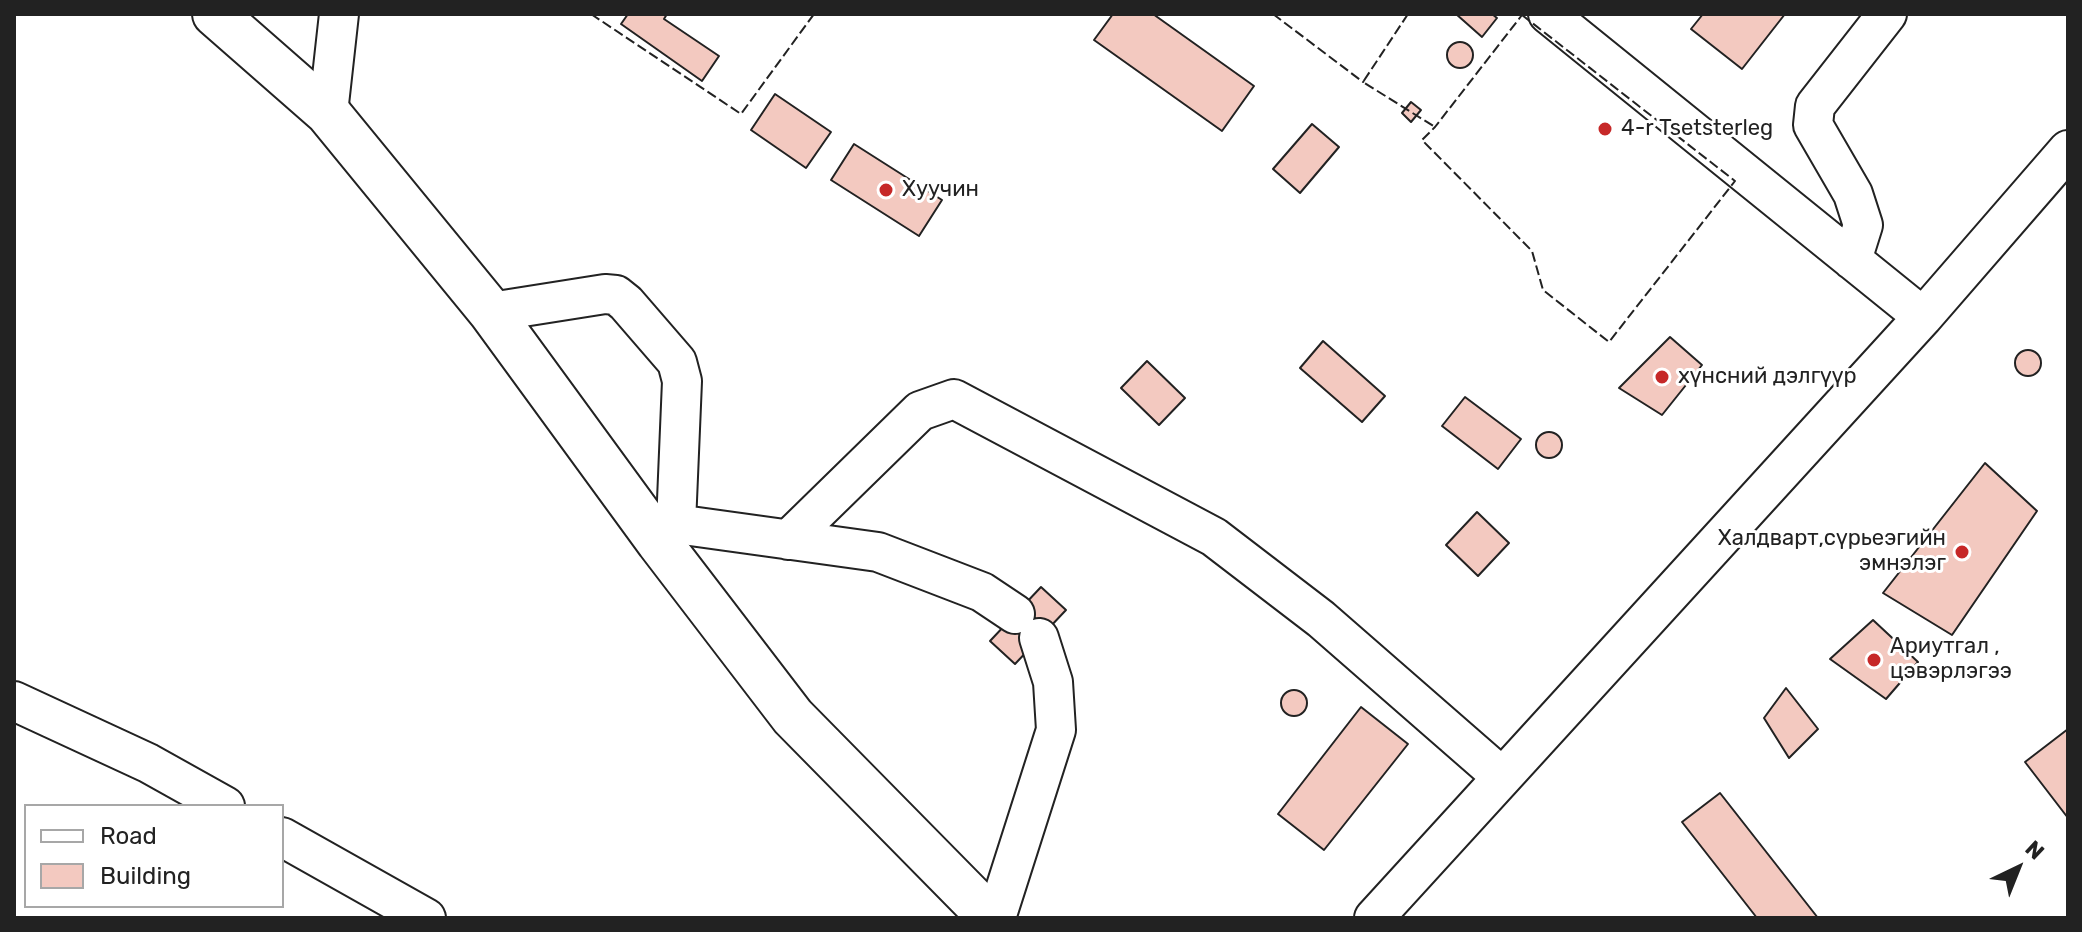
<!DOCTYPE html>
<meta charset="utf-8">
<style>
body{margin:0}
#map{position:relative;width:2082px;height:932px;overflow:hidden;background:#fff;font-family:Rubik,sans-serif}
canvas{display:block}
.frame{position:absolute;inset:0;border:16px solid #222;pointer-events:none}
.legend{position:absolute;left:24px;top:804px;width:260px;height:104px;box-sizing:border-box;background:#fff;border:2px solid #a7a7a7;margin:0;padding:10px 14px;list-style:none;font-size:24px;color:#222}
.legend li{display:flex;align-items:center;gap:16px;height:40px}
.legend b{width:40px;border:2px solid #a7a7a7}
.north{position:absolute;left:1978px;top:828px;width:80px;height:80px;-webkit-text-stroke:6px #fff;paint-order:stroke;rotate:43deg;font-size:22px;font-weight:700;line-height:32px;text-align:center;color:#222}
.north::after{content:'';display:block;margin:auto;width:28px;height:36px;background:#222;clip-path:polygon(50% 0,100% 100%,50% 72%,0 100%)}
</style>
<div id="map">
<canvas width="2082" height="932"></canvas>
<div class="frame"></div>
<ul class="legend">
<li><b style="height:10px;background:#fff"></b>Road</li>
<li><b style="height:22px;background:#f3c9c0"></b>Building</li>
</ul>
<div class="north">N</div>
</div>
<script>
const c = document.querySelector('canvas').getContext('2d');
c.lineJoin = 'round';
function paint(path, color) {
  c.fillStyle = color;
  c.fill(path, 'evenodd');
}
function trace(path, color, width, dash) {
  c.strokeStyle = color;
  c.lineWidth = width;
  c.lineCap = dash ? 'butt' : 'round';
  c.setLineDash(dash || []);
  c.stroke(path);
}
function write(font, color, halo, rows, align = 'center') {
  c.font = font + ' Rubik,sans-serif';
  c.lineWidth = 6;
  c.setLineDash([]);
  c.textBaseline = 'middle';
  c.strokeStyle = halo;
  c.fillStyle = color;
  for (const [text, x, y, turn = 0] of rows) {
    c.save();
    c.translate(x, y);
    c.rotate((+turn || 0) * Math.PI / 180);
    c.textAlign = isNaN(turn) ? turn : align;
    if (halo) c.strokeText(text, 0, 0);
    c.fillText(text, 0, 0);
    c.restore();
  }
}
const building = new Path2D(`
 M628,14h39l-3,5 55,37 -17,25 -81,-57z
 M1113,14h40l101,72 -32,45 -128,-91z
 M1456,14h36l5,4 -15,19z
 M1703,14h82l-43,55 -51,-40z
 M1447 55a13 13 0 1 1 26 0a13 13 0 1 1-26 0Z
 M775,94l56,38 -25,36 -55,-38z
 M1411,102l10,8 -10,12 -9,-9z
 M1312,124l27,23 -39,46 -27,-24z
 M854,144l88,56 -23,36 -88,-56z
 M1670,337l32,28 -40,50 -43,-27z
 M1323,341l62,55 -23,26 -62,-54z
 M2015 363a13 13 0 1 1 26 0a13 13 0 1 1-26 0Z
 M1147,361l38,37 -26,27 -38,-37z
 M1465,397l56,42 -23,30 -56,-43z
 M1536 445a13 13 0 1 1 26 0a13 13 0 1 1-26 0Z
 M1985,463l52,48 -85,124 -69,-42z
 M1477,512l32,31 -31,33 -32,-31z
 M1041,587l25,23 -51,54 -25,-23z
 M1873,620l45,42 -32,37 -56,-40z
 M1786,688l32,41 -29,29 -25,-40z
 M1281 703a13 13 0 1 1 26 0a13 13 0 1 1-26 0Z
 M1361,707l47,37 -84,106 -46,-36z
 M2068,729v89l-43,-56z
 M1720,793l98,125h-61l-75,-96z`);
paint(building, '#f3c9c0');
trace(building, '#222', 2);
const minor = new Path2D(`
 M1548,14l375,303
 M328,113l11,-99
 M1852,260l11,-35 -10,-31 -40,-69 2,-19 72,-92
 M491,312l114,-18 11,1 10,8 51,59 5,19 -6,143
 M788,540l132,-129 34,-12 260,138 107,82 181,158
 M659,542l17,-18 202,28 104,40 33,22
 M14,701l134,62 77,43
 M282,837l144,81
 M996,918l60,-188 -3,-48 -14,-44
 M1374,918l549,-601 145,-167`);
const highway = new Path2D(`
 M215,14l113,99 163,199 168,230 134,175 198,201`);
trace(minor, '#222', 42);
trace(highway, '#222', 48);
trace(minor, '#fff', 38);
trace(highway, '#fff', 44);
trace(new Path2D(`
 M591,14l150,100 73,-100
 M1273,14l90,68 1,-1
 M1408,14l-45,68 72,45 1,-1
 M1522,15l213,166 -126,161 -66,-52 -11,-39 -110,-111 13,-13z`), '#222', 2, [10, 4]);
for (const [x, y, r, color] of [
 [1605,129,8,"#c62828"],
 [886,190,8,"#c62828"],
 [1662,377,8,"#c62828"],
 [1962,552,8,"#c62828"],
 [1874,660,8,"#c62828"]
]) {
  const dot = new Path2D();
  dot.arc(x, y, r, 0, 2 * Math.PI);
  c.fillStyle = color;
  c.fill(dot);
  trace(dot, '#fff', 3);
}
write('22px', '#222', '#fff', [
 ["4-r Tsetsterleg",1621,129],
 ["Хуучин",902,190],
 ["хүнсний дэлгүүр",1678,377],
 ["Халдварт,сүрьеэгийн",1946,539,"right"],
 ["эмнэлэг",1946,564,"right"],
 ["Ариутгал ,",1890,647],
 ["цэвэрлэгээ",1890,672]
], 'left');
</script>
